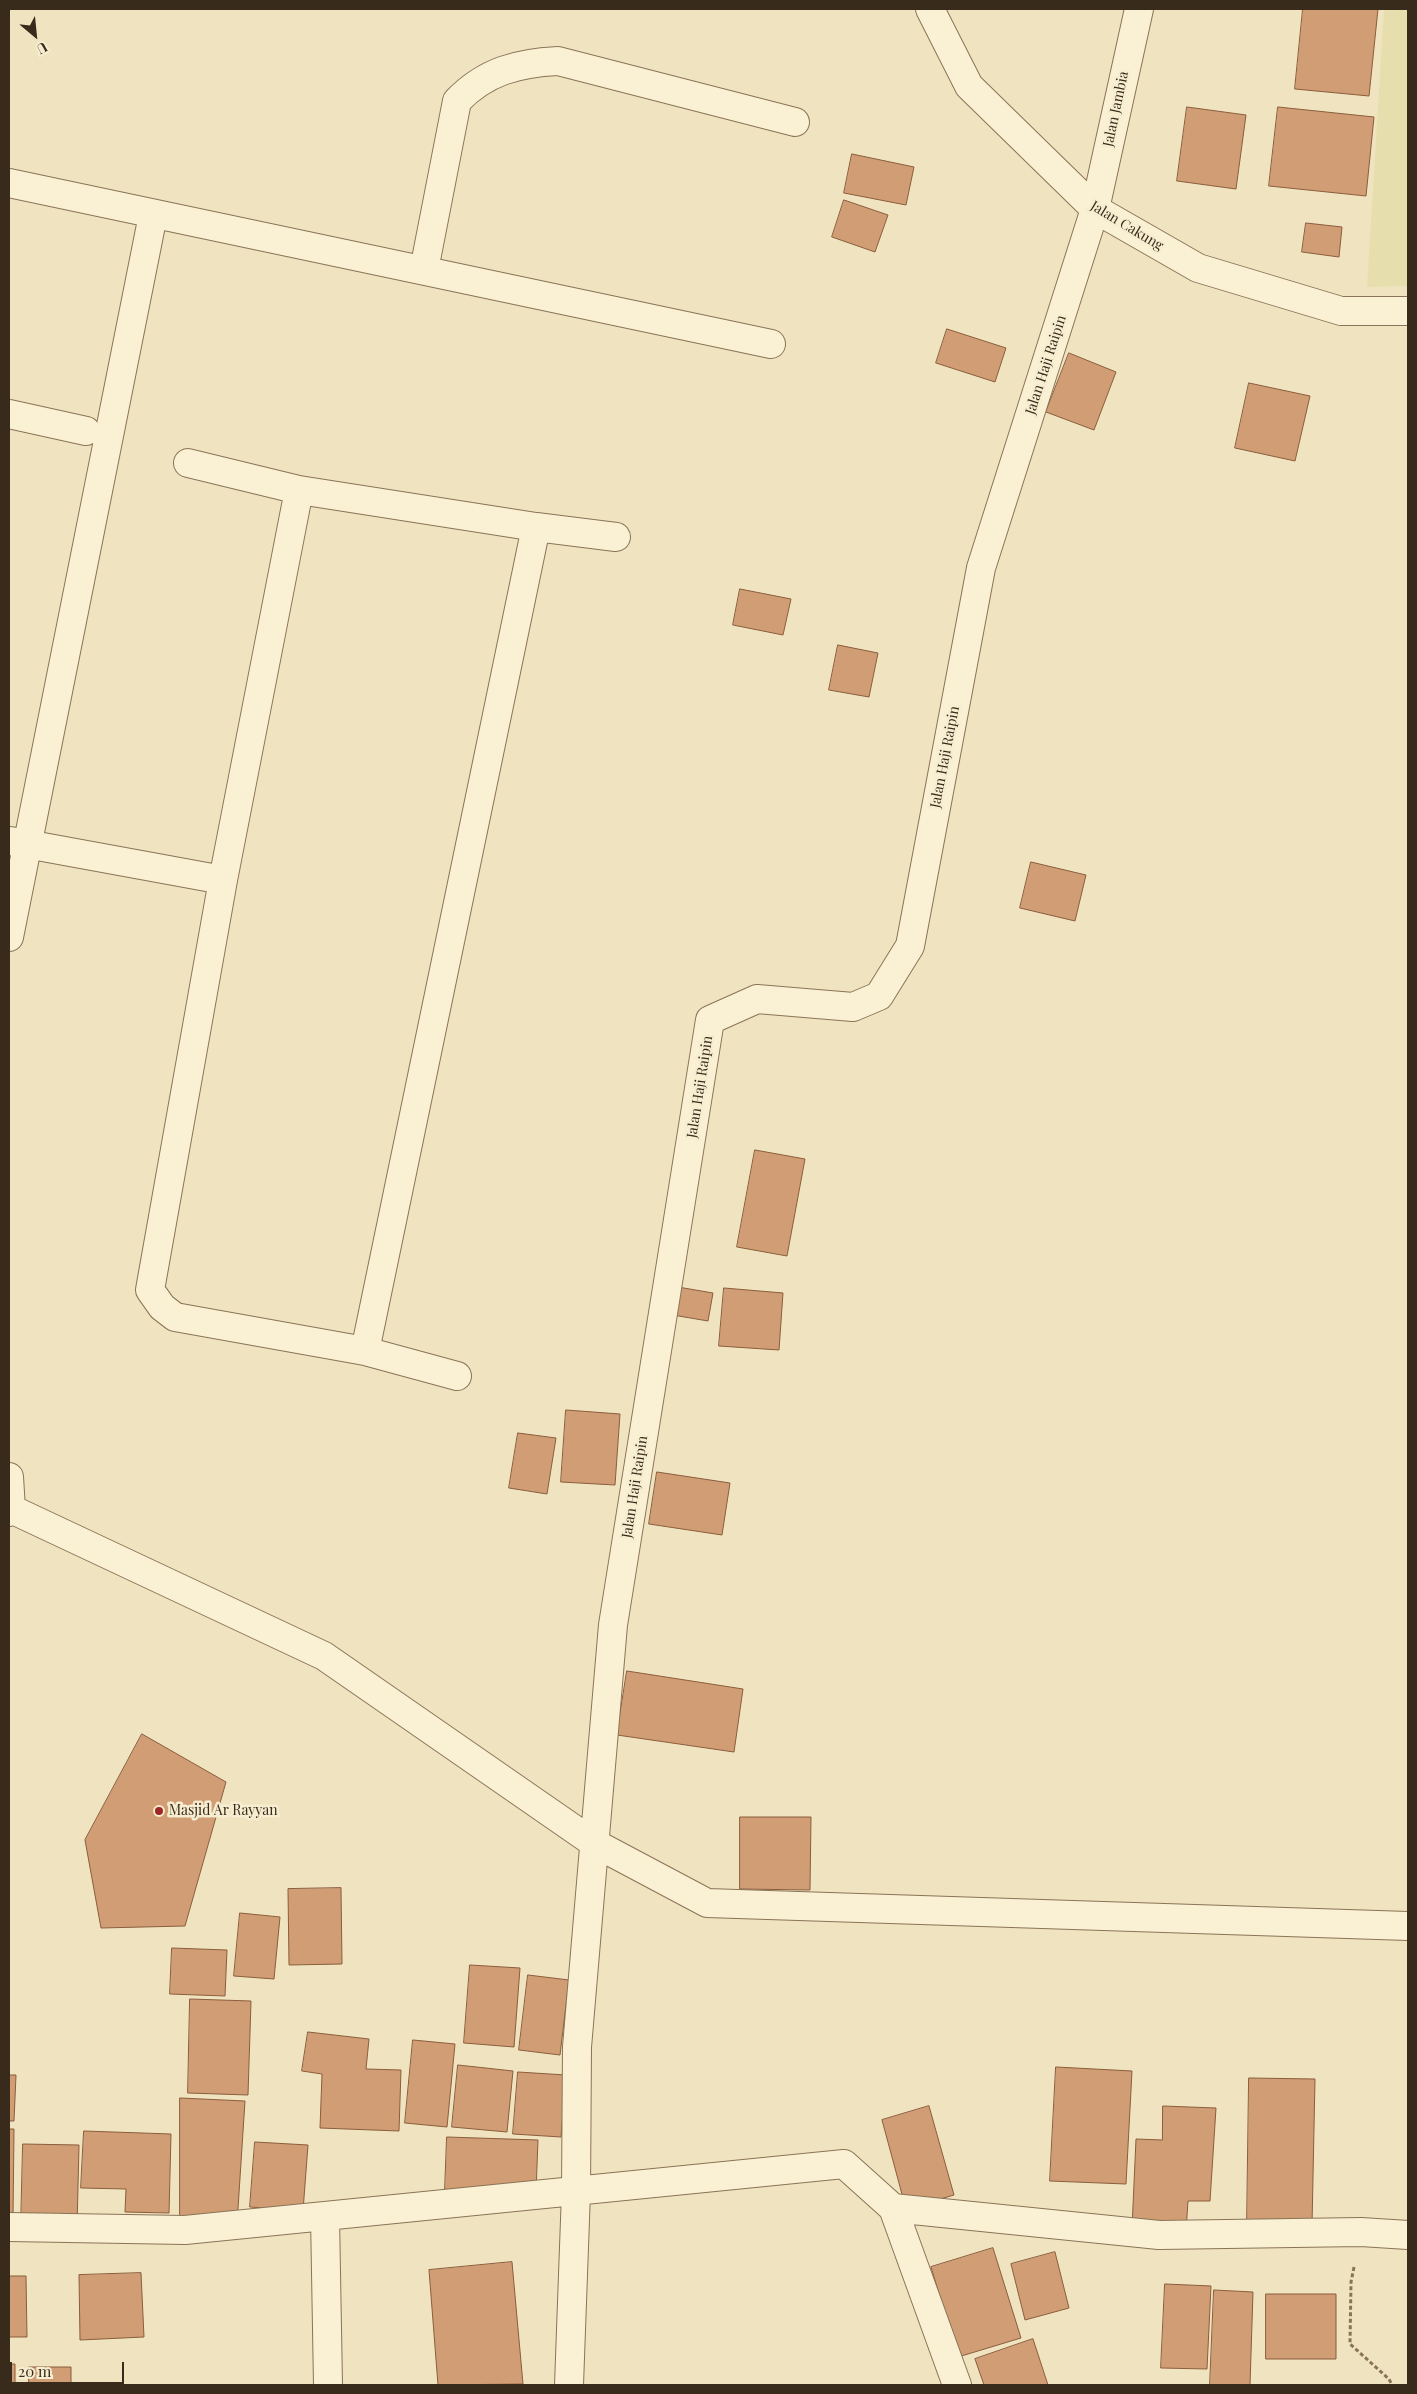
<!DOCTYPE html>
<style>
body{margin:0}
#map{position:relative;width:1417px;height:2394px;overflow:hidden;background:#f0e3c0;font-family:"Playfair Display",serif}
canvas{display:block}
.frame{position:absolute;inset:0;border:10px solid #392b1c;pointer-events:none}
.north{position:absolute;left:10px;top:10px;width:50px;height:50px;-webkit-text-stroke:4px #f7edd0;paint-order:stroke;rotate:152deg;font-size:14px;font-weight:700;line-height:20px;text-align:center;color:#392b1c}
.north::after{content:'';display:block;margin:auto;width:18px;height:22px;background:#392b1c;clip-path:polygon(50% 0,100% 100%,50% 72%,0 100%)}
.scale{position:absolute;left:10px;top:2362px;width:114px;height:22px;box-sizing:border-box;border:2px solid #392b1c;border-top:0;padding-left:6px;font-size:15px;line-height:18px;white-space:nowrap;color:#392b1c;-webkit-text-stroke:4px #f7edd0;paint-order:stroke}
</style>
<div id="map">
<canvas width="1417" height="2394"></canvas>
<div class="frame"></div>
<div class="north">U</div>
<div class="scale">20 m</div>
</div>
<script>
const c = document.querySelector('canvas').getContext('2d');
c.lineJoin = 'round';
function paint(path, color) {
  c.fillStyle = color;
  c.fill(path, 'evenodd');
}
function trace(path, color, width, dash) {
  c.strokeStyle = color;
  c.lineWidth = width;
  c.lineCap = dash ? 'butt' : 'round';
  c.setLineDash(dash || []);
  c.stroke(path);
}
function write(font, color, halo, rows, align = 'center') {
  c.font = font + ' "Playfair Display",serif';
  c.lineWidth = 5;
  c.setLineDash([]);
  c.textBaseline = 'middle';
  c.strokeStyle = halo;
  c.fillStyle = color;
  for (const [text, x, y, turn = 0] of rows) {
    c.save();
    c.translate(x, y);
    c.rotate((+turn || 0) * Math.PI / 180);
    c.textAlign = isNaN(turn) ? turn : align;
    if (halo) c.strokeText(text, 0, 0);
    c.fillText(text, 0, 0);
    c.restore();
  }
}
paint(new Path2D(`
 M1384,9h24v277l-41,1z`), '#e6dfad');
const building = new Path2D(`
 M1303,9h75l-9,87 -74,-7z
 M1187,107l59,8 -10,74 -59,-8z
 M1278,107l96,10 -8,79 -97,-10z
 M852,154l62,13 -8,38 -62,-12z
 M844,200l44,15 -13,37 -43,-15z
 M1306,223l36,4 -3,30 -37,-5z
 M947,329l59,19 -11,34 -59,-19z
 M1069,353l47,19 -22,58 -48,-18z
 M1249,383l61,13 -15,65 -60,-13z
 M740,589l51,10 -8,36 -50,-10z
 M838,645l40,8 -9,44 -40,-7z
 M1031,862l55,13 -11,46 -55,-13z
 M755,1150l50,9 -18,97 -50,-9z
 M672,1286l41,7 -5,28 -41,-7z
 M724,1288l59,5 -4,57 -60,-4z
 M566,1410l54,4 -5,71 -54,-3z
 M518,1433l38,5 -9,56 -38,-6z
 M657,1472l73,11 -8,52 -73,-11z
 M627,1671l116,18 -9,63 -117,-17z
 M142,1734l84,48 -41,144 -84,2 -16,-88z
 M740,1817h71l-1,73 -70,-1z
 M341,1888l1,76 -53,1 -1,-76z
 M240,1913l40,4 -6,62 -40,-3z
 M172,1948l55,2 -2,46 -55,-2z
 M470,1965l50,3 -6,79 -50,-4z
 M528,1975l41,5 -9,75 -41,-5z
 M190,1999l61,2 -3,94 -60,-2z
 M308,2032l61,7 -3,30 35,1 -2,61 -79,-3 2,-54 -20,-3z
 M413,2040l42,4 -8,83 -42,-4z
 M458,2065l55,6 -6,61 -55,-5z
 M1056,2067l76,4 -6,113 -76,-3z
 M518,2072l48,3 -5,62 -48,-3z
 M9,2075h7l-2,46h-5z
 M1249,2078l66,1 -3,147 -65,-1z
 M180,2098l65,3 -8,123 -57,-3z
 M929,2106l25,89 -48,14 -24,-89z
 M1163,2106l53,2 -6,93h-22l-2,30 -54,-3 4,-89 26,1z
 M9,2129h5l-1,89h-4z
 M84,2131l87,3 -2,79 -44,-1 1,-23 -45,-1z
 M447,2137l91,3 -2,52 -91,-2z
 M255,2142l53,3 -5,66 -53,-4z
 M23,2144l56,1 -2,83 -56,-2z
 M993,2248l28,90 -63,19 -27,-90z
 M1055,2252l14,56 -44,12 -14,-56z
 M512,2262l11,122 -85,1 -9,-115z
 M141,2273l3,64 -64,3 -1,-65z
 M9,2276h17l1,61h-18z
 M1165,2284l46,2 -4,83 -46,-1z
 M1214,2290l39,2 -3,93h-40z
 M1266,2294h70v65h-70z
 M1033,2339l15,46h-64l-9,-26z
 M9,2364h6v21h-6z
 M29,2367h42v18h-42z`);
paint(building, '#d09d74');
trace(building, '#8a5d3c', 1);
const street = new Path2D(`
 M930,9l39,77 126,123 103,59 143,43h67
 M9,183l762,161
 M424,270l33,-169c29,-30 61,-38 101,-40l237,61
 M9,414l77,17
 M188,463l111,27 237,37 80,10
 M299,490l-76,390 -73,410 12,17 13,10 190,34 92,25
 M10,841l213,39
 M9,937l144,-722
 M365,1351l171,-824
 M9,1477l2,32 -2,3
 M11,1509l313,147 270,187 113,60 701,23
 M893,2208l266,27 202,-3 47,3
 M325,2216l3,169
 M9,2227l176,3 659,-66 49,44 64,177
 M569,2385l7,-193 1,-145 36,-422 97,-605 47,-21 96,8 26,-11 31,-50 71,-378 114,-359 44,-200`);
trace(street, '#8a7457', 30);
trace(new Path2D(`
 M1354,2267l-3,15 -1,62 39,35 3,6`), '#8a7457', 3, [4, 2.5]);
trace(street, '#faf0d3', 28);
for (const [x, y, r, color] of [
 [159,1811,5,"#9c2724"]
]) {
  const dot = new Path2D();
  dot.arc(x, y, r, 0, 2 * Math.PI);
  c.fillStyle = color;
  c.fill(dot);
  trace(dot, '#f7edd0', 2);
}
write('14px', '#392b1c', '#f7edd0', [
 ["Jalan Jambia",1116,109,-78],
 ["Jalan Cakung",1127,226,31],
 ["Jalan Haji Raipin",1046,365,-72],
 ["Jalan Haji Raipin",945,757,-79],
 ["Jalan Haji Raipin",700,1087,-81],
 ["Jalan Haji Raipin",635,1487,-81]
]);
write('14px', '#392b1c', '#f7edd0', [
 ["Masjid Ar Rayyan",169,1811]
], 'left');
</script>
